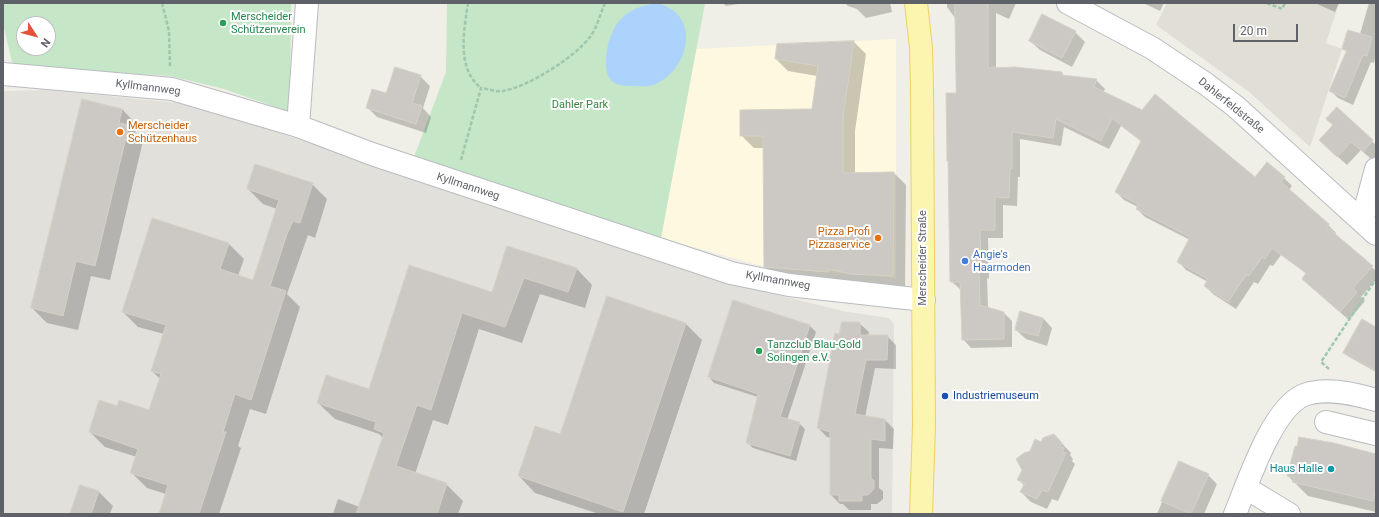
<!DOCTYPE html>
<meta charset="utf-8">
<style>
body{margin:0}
#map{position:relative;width:1379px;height:517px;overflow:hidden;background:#f0efe7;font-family:Roboto,sans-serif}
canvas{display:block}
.frame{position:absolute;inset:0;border:4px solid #5e6167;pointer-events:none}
.north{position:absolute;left:16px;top:16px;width:40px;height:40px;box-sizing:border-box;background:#fff;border:1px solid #bfc0c2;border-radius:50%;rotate:126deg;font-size:11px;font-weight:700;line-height:16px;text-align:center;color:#5e6167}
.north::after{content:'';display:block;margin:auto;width:14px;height:18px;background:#e45239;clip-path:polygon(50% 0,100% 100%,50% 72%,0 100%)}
.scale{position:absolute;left:1233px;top:24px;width:65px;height:18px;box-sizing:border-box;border:2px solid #5e6167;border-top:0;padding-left:5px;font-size:12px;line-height:14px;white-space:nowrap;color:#5e6167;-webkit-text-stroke:3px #fff;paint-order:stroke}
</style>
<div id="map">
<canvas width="1379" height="517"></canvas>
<div class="frame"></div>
<div class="north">N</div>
<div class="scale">20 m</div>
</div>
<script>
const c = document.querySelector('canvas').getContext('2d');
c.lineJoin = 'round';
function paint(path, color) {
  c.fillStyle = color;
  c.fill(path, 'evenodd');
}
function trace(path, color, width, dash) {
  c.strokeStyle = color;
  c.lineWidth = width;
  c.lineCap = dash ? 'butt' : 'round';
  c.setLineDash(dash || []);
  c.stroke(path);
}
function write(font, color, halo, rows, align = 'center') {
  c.font = font + ' Roboto,sans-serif';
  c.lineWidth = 4;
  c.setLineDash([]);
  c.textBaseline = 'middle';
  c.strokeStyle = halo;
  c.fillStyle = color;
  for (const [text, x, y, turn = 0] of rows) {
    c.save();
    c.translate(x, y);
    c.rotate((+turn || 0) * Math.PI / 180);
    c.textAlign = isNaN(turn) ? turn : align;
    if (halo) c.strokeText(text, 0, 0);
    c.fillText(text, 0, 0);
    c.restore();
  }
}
paint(new Path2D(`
 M896,39v239l-134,-12 -101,-28 35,-189z`), '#fdf8df');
paint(new Path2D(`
 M51,90l145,15 521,175 126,31 46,7 5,6 -2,190h-889v-423z`), '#e2e0db');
paint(new Path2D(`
 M1167,3h172l-13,40 16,6 -32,98 -62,-56 -92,-66z`), '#e0ded5');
paint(new Path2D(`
 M3,3h288l-1,109 -66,-23 -53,-13 -158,-10 -10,-42zM24,24h24v24h-24z
 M447,3h258l-44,235 -247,-81 32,-85z`), '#c5e6c7');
paint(new Path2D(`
 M657,3c5,2 12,4 17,8 25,21 8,64 -21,74 -5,2 -12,1 -18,1 -7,0 -18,0 -23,-5 -13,-13 -3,-51 9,-62 10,-11 22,-13 36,-16z`), '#abd3fc');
paint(new Path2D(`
 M723,3h21l-18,3z
 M845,3h45l2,9 -26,6 -9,-9 -9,-3z
 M947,3h69l-7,16 -13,-6v55l66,5 3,4 31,3 9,9 -2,3 152,87 29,-1 8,8 -3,4 39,35 8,8 -1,2 41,36v9l-15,17 4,4 -16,19 -38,-33 -4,-13 -26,-19 -8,11 -3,-1 -12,19 -4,-2 -18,27 -23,-15 -8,-8 3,-4 -22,-12 -8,-9 12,-21 -45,-23 -8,-8 1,-2 -14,-7 -8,-8 26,-50 -21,-16 -12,23 -45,-22 -3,19 -41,-7v38h-2l-1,29 -14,-1v33h-15l1,41 -2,-1 1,30 16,5 8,8v26l-41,1 -8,-9 -2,-49 -10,-9 6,-187 -1,-75 -9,-12z
 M1143,3h21l-4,8z
 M1315,3h24l-4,9z
 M1369,3h7v51l-2,9 -3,-1 -18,43 -15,-7 -8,-8 17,-38 -4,-3 17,-15z
 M1075,32l10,10 -13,25 -32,-17 -10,-9z
 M854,42l12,12 -11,77v43l39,-1 12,12 -1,103 -127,-9 -13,-12 -1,-119h-10l-13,-13 72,-25 4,-34 -29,-5 -12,-12z
 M420,76l10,10 -7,22 8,9 -5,16 -49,-16 -10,-10z
 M1337,108l39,37v11l-4,4 -11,-10 -14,15 -18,-16 5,-23 -7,-7z
 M122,109l15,16 -2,8 8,8 -33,139 -19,-4 -13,54 -31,-7 -15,-15z
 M312,184l15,15 -12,39 -7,-3 -21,59 13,13 -34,107 -16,-5 -12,37 3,2 -22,66h-59l6,-20 -19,-6 -15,-15 5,-16 -32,-10 -15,-15 28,-25 32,5 10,-33 -8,-8 12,-37 -26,-7 -15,-15 30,-93 76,25 15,15 -6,17 16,5 23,-72 -14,-5 -15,-15z
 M508,247l68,21 16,17 -7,23 -45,-14 -18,49 -43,-14 -31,96 -15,-5 -18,54 31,10 17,17 -5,13h-125l5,-15 22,8 23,-69 -4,-4 -44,-15 -17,-16 52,-12 40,-124 82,26z
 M607,298l79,26 16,16 -58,174h-45l-64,-21 -16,-17 42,-41z
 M734,301l76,25 6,6 -29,88 12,3 6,6 -9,32 -43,-13 -6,-6 11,-45 -44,-14 -5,-6z
 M1043,318l9,10 -5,18 -21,-7 -10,-9z
 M859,323l10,9 -1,4h19l9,9v24l-21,-1 -10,49 20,3 9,9 -1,20 -14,-1v40l4,3v8l-6,5h-6v6h-22l-6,-6h-3l-9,-9v-57l-4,-1 -9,-9 22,-93z
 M1376,328v44l-27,-15 -5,-4z
 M1054,435l17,18 -1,2 3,4 -1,2 3,3 -17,37 -6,-2 -5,10 -16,-7 -10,-10 3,-7 -5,-5 11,-28z
 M1376,455v57l-68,-16 -20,-20z
 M1179,462l29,13 9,9 -13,30h-47z
 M99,492l14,14 -3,7 3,1h-42z`), '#0003');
const building = new Path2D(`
 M955,3h33v65l27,-1 47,5v3l35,4 -3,8 48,23 13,-16 100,83 12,-15 18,15 -4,5 48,42 -2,3 46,39 -20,22 4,4 -17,20 -38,-33 4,-6 -34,-25 -7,11 -3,-2 -13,19 -3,-1 -18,27 -24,-16 4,-7 -31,-17 13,-25 -54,-28 2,-5 -23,-12 26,-51 -29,-23 -11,23 -45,-22 -3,19 -41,-6v37h-2l-1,29 -14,-1v33h-15l1,41h-2l1,34 24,7v27l-42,1 -2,-58h-10l-2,-121h-1l-1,-68h10z
 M1042,14l34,17 -14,27 -33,-17z
 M1348,30l24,7 -5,19 -4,-1 -18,43 -16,-7 18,-41 -5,-1z
 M854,41l-11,77v55l51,-1 -1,104 -42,-2 -22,-5 -1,3 -64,-5 -1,-131h-23v-26l72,-1 6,-43 -43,-7 2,-15z
 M395,67l26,8 -9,28 10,3 -6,18 -50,-16 6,-19 14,4z
 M82,99l40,10 -3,14 10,2 -34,141 -19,-5 -13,55 -32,-8z
 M1337,107l36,33 -10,12 -12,-10 -14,15 -18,-17 14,-15 -7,-6z
 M255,164l58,19 -13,40 -7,-2 -6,13 -17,52 16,5 -35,109 -16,-6 -12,38h3l-27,82h-40l9,-29 -38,-12 8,-24 -49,-17 10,-32 18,6 2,-6 30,10 12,-36 -10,-3 15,-46 -44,-13 30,-94 77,25 -9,26 33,11 26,-80 -32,-11z
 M507,246l70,22 -9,24 -44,-14 -19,49 -43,-14 -31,97 -14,-5 -21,61 51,17 -10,31h-81l28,-81 -10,-4 2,-7 -59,-19 9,-28 43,14 40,-124 83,27z
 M607,296l79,27 -63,189 -105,-36 17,-50 25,8z
 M733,300l77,25 -30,92 20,5 -10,34 -44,-13 12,-49 -50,-17z
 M1020,311l23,7 -5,18 -23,-6z
 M1362,319l14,8v44l-33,-18z
 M842,322h18v13h28l-1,25h-21l-11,54 30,5v22l-14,-2v39l3,3v8l-6,6h-6v6h-23v-6h-9v-63l-13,-4 18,-95 4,1z
 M1054,434l8,9 -2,3 4,2 -2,4 4,1 -18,39 -6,-2 -5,9 -17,-7 5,-9 -8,-3 5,-10 -6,-11 8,-6 6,-2 5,-12 6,3 2,-4z
 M1299,437l35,6 42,11v36l-3,11 -81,-19 2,-4 -7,-2 8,-30h2z
 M1179,461l30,13 -18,40 -30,-13z
 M80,485l19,6 -8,23h-21z`);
paint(building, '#ccc9c4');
trace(building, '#d5d1c5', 1);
const minor = new Path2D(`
 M1068,3l84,45 54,36 29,22 141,128
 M3,74l169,15 126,37 74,28 359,119 58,12 135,15
 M298,126l9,-123
 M1362,221l14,-52
 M1326,422l50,12
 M1246,488l43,26
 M1235,514c13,-31 37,-106 69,-119 20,-8 52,-1 72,5`);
const major = new Path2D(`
 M916,3l5,45 1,40 2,338 -3,88`);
trace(minor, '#b9bbc0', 24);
trace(major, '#edd063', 24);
trace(new Path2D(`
 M162,3l7,28 1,36
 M468,3c-4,28 -12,65 13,85
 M1267,3l15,6 3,-6
 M461,160l20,-72c7,1 15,4 22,3 25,-4 72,-34 87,-54 7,-9 10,-23 15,-34
 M1329,369l-8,-7 55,-83`), '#9ec7ad', 2.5, [4, 2]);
trace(minor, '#fff', 22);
trace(major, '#fcf5af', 22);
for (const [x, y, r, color] of [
 [223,23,4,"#2e9e5b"],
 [120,132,4,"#e8710a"],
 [878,238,4,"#e8710a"],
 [965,261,4,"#3f7fe0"],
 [759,351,4,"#2e9e5b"],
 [945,396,4,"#1a4fb4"],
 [1331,469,4,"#0f9aa8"]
]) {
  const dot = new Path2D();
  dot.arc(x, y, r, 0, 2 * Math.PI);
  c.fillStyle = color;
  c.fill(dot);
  trace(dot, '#fff', 1.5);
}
write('11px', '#27864d', '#fff', [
 ["Merscheider",231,17],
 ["Schützenverein",231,30],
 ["Tanzclub Blau-Gold",767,345],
 ["Solingen e.V.",767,358]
], 'left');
write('11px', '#5e6167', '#fff', [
 ["Kyllmannweg",148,88,7],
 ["Dahlerfeldstraße",1231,106,39],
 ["Kyllmannweg",468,187,18],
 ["Merscheider Straße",923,258,-90],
 ["Kyllmannweg",778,281,10]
]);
write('11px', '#388441', '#fff', [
 ["Dahler Park",580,105]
]);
write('11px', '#c56008', '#fff', [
 ["Merscheider",128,126],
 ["Schützenhaus",128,139],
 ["Pizza Profi",870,232,"right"],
 ["Pizzaservice",870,245,"right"]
], 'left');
write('11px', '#366cbe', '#fff', [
 ["Angie's",973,255],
 ["Haarmoden",973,268]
], 'left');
write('11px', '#164399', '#fff', [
 ["Industriemuseum",953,396]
], 'left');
write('11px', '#0d838f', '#fff', [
 ["Haus Halle",1323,469]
], 'right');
</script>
